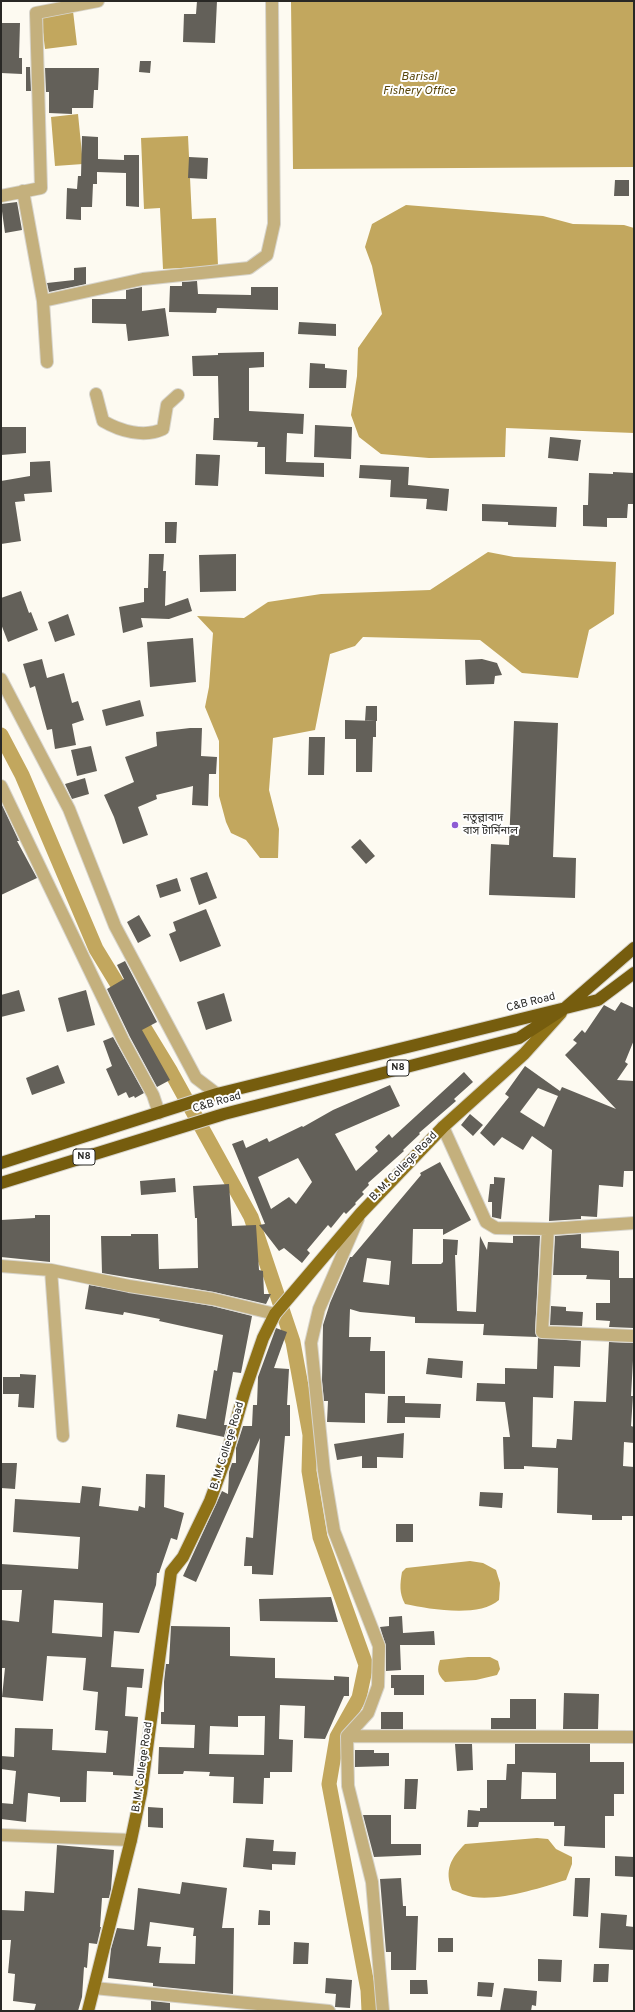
<!DOCTYPE html>
<meta charset="utf-8">
<style>
body{margin:0}
#map{position:relative;width:635px;height:2012px;overflow:hidden;background:#fdfaf1;font-family:Overpass,sans-serif}
canvas{display:block}
.frame{position:absolute;inset:0;border:2px solid #292825;pointer-events:none}
</style>
<div id="map">
<canvas width="635" height="2012"></canvas>
<div class="frame"></div>
</div>
<script>
const c = document.querySelector('canvas').getContext('2d');
c.lineJoin = 'round';
function paint(path, color) {
  c.fillStyle = color;
  c.fill(path, 'evenodd');
}
function trace(path, color, width, dash) {
  c.strokeStyle = color;
  c.lineWidth = width;
  c.lineCap = dash ? 'butt' : 'round';
  c.setLineDash(dash || []);
  c.stroke(path);
}
function write(font, color, halo, rows, align = 'center') {
  c.font = font + ' Overpass,"Noto Sans Bengali",sans-serif';
  c.lineWidth = 4;
  c.setLineDash([]);
  c.textBaseline = 'middle';
  c.strokeStyle = halo;
  c.fillStyle = color;
  for (const [text, x, y, turn = 0] of rows) {
    c.save();
    c.translate(x, y);
    c.rotate((+turn || 0) * Math.PI / 180);
    c.textAlign = isNaN(turn) ? turn : align;
    if (halo) c.strokeText(text, 0, 0);
    c.fillText(text, 0, 0);
    c.restore();
  }
}
paint(new Path2D(`
 M291,1h343v166l-341,2z
 M73,11l4,34 -32,4 -4,-34z
 M78,114l5,50 -28,2 -4,-49z
 M188,136l4,83 24,-1 2,48 -55,3 -3,-61 -16,1 -3,-71z
 M406,205l137,11 30,8 51,1 10,3v205l-128,-5 -1,29 -76,1 -48,-4 -22,-17 -8,-22 6,-39 1,-28 24,-34 -10,-48 -7,-19 7,-23z
 M488,552l26,5 102,5 -2,52 -25,16 -11,48 -56,-5 -42,-33 -117,-3 -8,9 -25,8 -15,76 -42,8 -4,52 10,39 -1,29h-18l-14,-18 -15,-7 -5,-11 -7,-26v-55l-14,-34 4,-20 4,-54 -16,-17 47,2 24,-16 53,-8 109,-4z
 M470,1561l13,2 13,7 4,13 -1,17c-20,18 -70,9 -94,4 -6,-11 -5,-20 -3,-32l4,-4z
 M468,1657h22l8,4 2,8 -3,6 -21,5 -31,2c-8,-8 -8,-12 -5,-22z
 M537,1838l11,1 8,10 16,8v7l-6,16c-26,8 -65,21 -93,17 -7,-1 -14,-5 -21,-7 -8,-20 -1,-32 13,-46z`), '#c2a75e');
trace(new Path2D(`
 M1,735l21,40 74,174 75,123 80,145 42,125 17,93 -1,36 11,66 46,128 -7,33 -22,39 -8,47 39,206 1,21`), '#c2a75e', 15);
paint(new Path2D(`
 M197,1h20l-2,42 -32,-1 1,-28h12z
 M1,23h19l-1,35h3v16l-21,-1z
 M140,61h11l-1,12 -11,-1z
 M26,67h4l1,24h-5z
 M45,68h54l-1,22h-4l-1,18h-21v6l-23,-1v-21h-3z
 M82,136l16,1v22l26,1v-5h15v52l-13,-1v-33l-29,-1v12h-4l-1,23h-11v13l-15,-1 1,-31 10,1 1,-13h3z
 M189,157l19,1 -1,21 -19,-1z
 M615,180h14v16h-15z
 M17,202l5,28 -17,3 -4,-29z
 M86,267v17l-37,8 -2,-9 27,-3v-12z
 M197,281l1,13 53,1v-8h27v23l-61,-2 -1,5 -47,-1 1,-26h12v-4z
 M142,287v24l23,-3 4,28 -41,5 -2,-17 -34,-1v-24h34v-9z
 M299,322l37,2v12l-38,-2z
 M264,352v15l-15,1v43l55,3 -1,20 -16,-1 -1,29 38,1v14l-59,-3v-27h-8l1,-5 -45,-2 1,-22h5l-1,-42h-25l-1,-20 26,-1v-2z
 M310,363l15,1v4l22,2 -1,18h-37z
 M315,425l37,2 -1,32 -37,-2z
 M1,427h25v26l-25,2z
 M550,437l31,3 -3,21 -30,-3z
 M196,454l24,1 -2,31 -23,-1z
 M50,461l2,31 -28,2 1,7 -10,1 6,39 -20,3v-63l29,-5v-14z
 M360,465l49,2 -1,18 41,4 -2,22 -21,-2 1,-10 -37,-2 1,-17 -32,-2z
 M613,472l21,1v31h-6l-1,14h-20v9l-24,-1v-21h5l1,-32 24,1z
 M482,504l75,3 -1,20 -48,-2v-3l-26,-1z
 M165,522h12l-1,21h-11z
 M149,554h15l-1,17h3l-1,35 23,-8 4,13 -23,8 -28,-1 2,9 -20,6 -4,-26 25,-5v-14h4z
 M236,554v37l-36,1 -1,-37z
 M21,591l8,22 2,-1 7,18 -30,12 -7,-18v-26z
 M68,614l7,21 -20,7 -7,-20z
 M193,638l3,44 -46,5 -3,-45z
 M42,659l5,19 17,-5 8,30 6,-2 6,19 -12,4 4,21 -21,4 -3,-20 -5,1 -12,-44 -5,2 -7,-24z
 M482,659l15,4 5,12 -7,1 -1,8 -28,1 -1,-25z
 M140,700l4,16 -38,10 -4,-16z
 M366,706h11v15h-12z
 M345,720l31,1v16h-3l-1,35h-16v-33h-11z
 M514,721l44,2 -5,134 23,1 -1,40 -86,-3 2,-51 18,1z
 M190,728h12l-1,28 16,1 -1,17h-7l-1,32 -16,-1 1,-19 -37,9 1,4 -19,8 10,28 -25,9 -9,-27 -10,-22 30,-13 -9,-25 32,-11 -1,-14z
 M309,737h16l-1,38h-16z
 M91,746l6,25 -20,5 -6,-26z
 M85,778l4,16 -17,5 -7,-15z
 M1,803l18,38h-2l20,37 -36,17z
 M360,839l15,17 -9,8 -15,-17z
 M207,872l10,26 -18,7 -9,-27z
 M177,878l4,13 -21,7 -4,-13z
 M206,909l15,37 -41,16 -11,-28 7,-3 -3,-9z
 M139,915l12,21 -13,7 -11,-21z
 M125,961l32,61 -15,8 28,50 -13,7 -27,-50 -23,-48 17,-10 -7,-14z
 M19,990l6,21 -24,6v-22z
 M86,990l9,35 -28,7 -9,-34z
 M224,993l8,28 -26,9 -9,-28z
 M621,1002l13,6v32l-9,22 3,2 -11,16 17,1v90h-10l-1,16 -24,-2 -2,32 -16,-1v3l-32,2 3,-71 -20,-14 -9,14 -21,-13 -8,9 -14,-13 29,-36 -4,-3 20,-28 35,25 2,-4 54,22 -51,-54 12,-12 -4,-3 9,-10 3,3 19,-28 11,6zM538,1088l20,8 -14,31 -24,-15z
 M113,1037l31,56 -9,5 -1,-2 -5,2 -3,-6 -8,4 -12,-27 6,-3 -9,-25z
 M58,1065l7,18 -33,12 -6,-17z
 M464,1072l9,10 -19,17 2,2 -37,32 1,1 -17,16 1,1 -36,32 1,2 -7,7 2,2 -9,9 1,1 -10,10 -2,-2 -13,16 -3,-3 -21,25 3,3 -8,10 -18,-15 -5,3 -20,-26 6,-1 -33,-80 11,-4 3,8 21,-10 2,4 33,-16 1,1 30,-17 57,-25 10,21 -65,28 21,37 22,-20 -3,-4 14,-13 3,4zM298,1158l14,24 -16,22 -7,-7 -18,12 -13,-32z
 M470,1114l13,11 -10,11 -12,-11z
 M440,1162l31,58 -28,15v-6h-30l-1,35h29l2,-2v-23l15,1 -1,15h-2l2,56 19,1 4,-76 7,14 1,-8 25,1v-7h27l-5,96 2,5 -54,-2 1,-11 -69,-1v-6l-55,-5 -10,-3 -1,28h22l-1,14h15v43l-20,-1v30l-38,-1 1,-21h-4l-2,-21 1,-55 7,-22 20,-46h2l69,-82 -1,-2zM367,1258l24,3 -2,24 -26,-3z
 M494,1177l11,1 -4,41 -9,-2v-15h-4l2,-18h4z
 M175,1178l1,14 -35,3 -1,-14z
 M229,1184l3,42 24,-1 3,45 4,1 1,23h7l-5,10 -52,-12 -112,-19 -1,-37h30v-2h27l1,35 39,-1 -1,-50h-2l-2,-32z
 M35,1215h15v47l-49,-5v-37l34,-2z
 M581,1234v14l38,3v27h15v50l-25,-1 1,-6 -14,-1v-17h14v-23l-24,-1 1,-4h-34l2,-39z
 M89,1285l123,21 40,10 -11,57 -8,-1 -9,53h3l-3,12 -48,-10 2,-13 28,5 8,-49 3,1 6,-36 -64,-14 1,-2 -36,-7 -1,3 -38,-6z
 M551,1306l15,1v4l17,1 -1,14 -32,-1z
 M276,1328l11,4 -13,36 15,1 -2,36h3v31h-5l-12,139 -21,-1v-8h-8l2,-29 7,1 7,-100 -64,144 -13,-6 39,-85 6,3 1,-22 3,-9h4v-15l7,-22h9l1,-21h4l1,-28z
 M538,1338l43,3 -1,26 -26,-1 -1,32 -20,-1 -1,50 24,1 1,-9 15,1 2,-39 32,1 3,-60 25,1 -3,53h2l-2,30 3,1v16l-10,-1 -1,24 11,1v49h-12v4h-30v-5l-35,-2 1,-45 -34,-2v3h-20l-1,-32h7l-5,-35 -29,-1 1,-18 28,1v-16l32,1z
 M428,1358l35,3 -1,17 -36,-4z
 M20,1374l16,1 -2,33 -16,-1 1,-13h-16v-17h17z
 M388,1396h17v7l36,1 -1,14 -35,-1v6h-18z
 M404,1433l-1,25 -26,-1v11h-15v-12l-25,4 -3,-16z
 M1,1463h16l-2,26 -14,-1z
 M146,1474l19,1 -1,32 20,6 -7,27 -6,-2 -12,35h-2l-1,12 -17,48 -25,-2 -3,36 33,2 -2,19 -15,-1 -2,29 13,1 -5,59 -20,-1v-3l-26,-1 -1,31h-26v-5l-32,-4 -2,29 -25,-3v-16l12,1 3,-33 -15,-2v-13l13,1 1,-29 38,1 -1,21 54,3 2,-22 -13,-1 3,-38 -15,-2 3,-32 -39,-2 -4,45 -41,-4 3,-29h-4v-48l18,2 3,-32h-21v-26l77,5 2,-32 -67,-5 2,-33 65,4 2,-17 19,2 -2,18 39,5 1,-5 6,2zM54,1600l49,3 -1,34 -50,-4z
 M480,1492l23,1 -1,15 -23,-2z
 M396,1524h17v18h-17z
 M331,1597l7,25 -78,-1 -1,-22z
 M402,1616l1,17 31,-2 1,14h-35l1,25 -15,1v-25l-6,-19 9,-1v-9z
 M171,1626l59,1v29l45,2v20l59,2v-4l15,1v19h-5l-19,43 -21,-1 1,-32 -25,-1 -1,34 14,1 -1,32h-22v6h-6l-1,26 -30,-1 1,-26 -25,-1 1,-4 -26,-1 -1,3h-25l1,-27 35,1 1,-23 -34,-1v-12h3v-30l2,-18h3zM238,1716h27l-1,39 -55,-1 1,-28 28,1z
 M391,1675h33v20h-30v-7h-3z
 M564,1693l35,1 -1,35h-35z
 M510,1699h26v30h-45v-11h19z
 M381,1712h22v17h-22z
 M455,1744h17l1,26 -16,1z
 M515,1744h75v18h34v32h-10v22h-9v32l-41,-2 1,-20h-11v-4h-75l-1,5h-11l1,-17 12,1v-3h7v-28h19l1,-16h8zM522,1772l34,1v26h-35z
 M355,1750h19v3h15v13l-34,1z
 M405,1779h13l-2,30h-12z
 M148,1807l15,1v20l-15,-1z
 M363,1815h28v29h30v11l-47,2z
 M246,1838l28,2 -1,11 23,1 -1,13 -23,-1v6l-29,-3z
 M57,1845l57,5 -3,39 -2,9h-7l-2,29h1l-4,17 -8,-1 -2,25 -3,-1 -2,30 -4,14h-44l2,-7 -23,-3 2,-27 -7,-1 3,-33h-10v-30l23,1 1,-20 29,2z
 M615,1856l19,1v20l-19,-1z
 M401,1878l2,28h3v10h12l-2,54h-25v-18h-5l-6,-73z
 M575,1878h15l-2,39 -15,-1z
 M182,1882l45,6 -5,40h12l-1,66 -80,-8v-3l-45,-5 3,-29 6,-21 17,2 4,-42 42,6zM150,1922l44,6 -1,8h3l-1,28 -36,-1 2,-16 -14,-1z
 M259,1910l11,1v14h-12z
 M601,1913l26,2 -1,11 8,1v23l-35,-2z
 M438,1938h15v14h-15z
 M294,1942l15,1 -1,21h-15z
 M538,1959l24,1 -1,22 -23,-1z
 M594,1964h15l-1,18h-15z
 M326,1978l26,2 -2,28 -15,-1 1,-13 -11,-1z
 M410,1980h17l1,14h-18z
 M478,1982l16,1 -2,14 -15,-1z
 M504,1988l33,3 -1,15 -4,-1 -1,6h-31z
 M151,2001l19,2v8h-19z`), '#636059');
const minor = new Path2D(`
 M23,191l20,110 4,61
 M1,196l40,-8 -5,-175 62,-12
 M43,301l100,-22 106,-11 18,-13 7,-31 -2,-223
 M96,394l7,27c17,10 41,17 60,8l4,-24 11,-10
 M1,679l68,130 46,117 81,152 21,16
 M1,786l122,254 30,55 6,18
 M443,1127l43,95 10,6 52,1 86,-6
 M358,1219l-39,90 -8,34 13,128 10,60 45,115 -1,40 -10,27 -21,23 1,50 24,96 11,129
 M548,1229l-6,103 92,4
 M1,1266l50,4 78,16 84,13 62,15
 M51,1270l12,166
 M347,1736l287,1
 M1,1835l130,5
 M94,1988l235,23`);
const major = new Path2D(`
 M88,2011l43,-171 10,-47 30,-221 12,-15 27,-56 15,-41 20,-70 18,-52 12,-24 86,-101 82,-86 81,-73 37,-41`);
const highway = new Path2D(`
 M1,1163l216,-69 381,-94 36,-27
 M1,1183l223,-69 295,-76 46,-30 69,-60`);
trace(minor, '#d7d4cc', 14);
trace(major, '#d7d4cc', 14);
trace(highway, '#d7d4cc', 14);
trace(minor, '#c4b07d', 12);
trace(major, '#8f7217', 12);
trace(highway, '#765d0e', 12);
for (const [x, y, r, color] of [
 [455,825,4,"#8d5bd4"]
]) {
  const dot = new Path2D();
  dot.arc(x, y, r, 0, 2 * Math.PI);
  c.fillStyle = color;
  c.fill(dot);
  trace(dot, '#fff', 1.5);
}
for (const [x, y, w] of [
 [398,1068,22],
 [84,1157,22]
]) {
  const box = new Path2D();
  box.roundRect(x - w / 2, y - 8, w, 16, 3);
  c.fillStyle = '#fff';
  c.fill(box);
  trace(box, '#292825', 1);
}
write('bold 10px', '#292825', null, [
 ["N8",398,1068],
 ["N8",84,1157]
]);
write('11px', '#292825', '#fff', [
 ["নতুল্লাবাদ",463,819],
 ["বাস টার্মিনাল",463,832]
], 'left');
write('11px', '#292825', '#fff', [
 ["C&B Road",531,1003,-14],
 ["C&B Road",217,1103,-16],
 ["B. M. College Road",404,1167,-46],
 ["B. M. College Road",228,1446,-73],
 ["B. M. College Road",143,1767,-82]
]);
write('italic 12px', '#59460a', '#fff', [
 ["Barisal",419,78],
 ["Fishery Office",419,92]
]);
</script>
